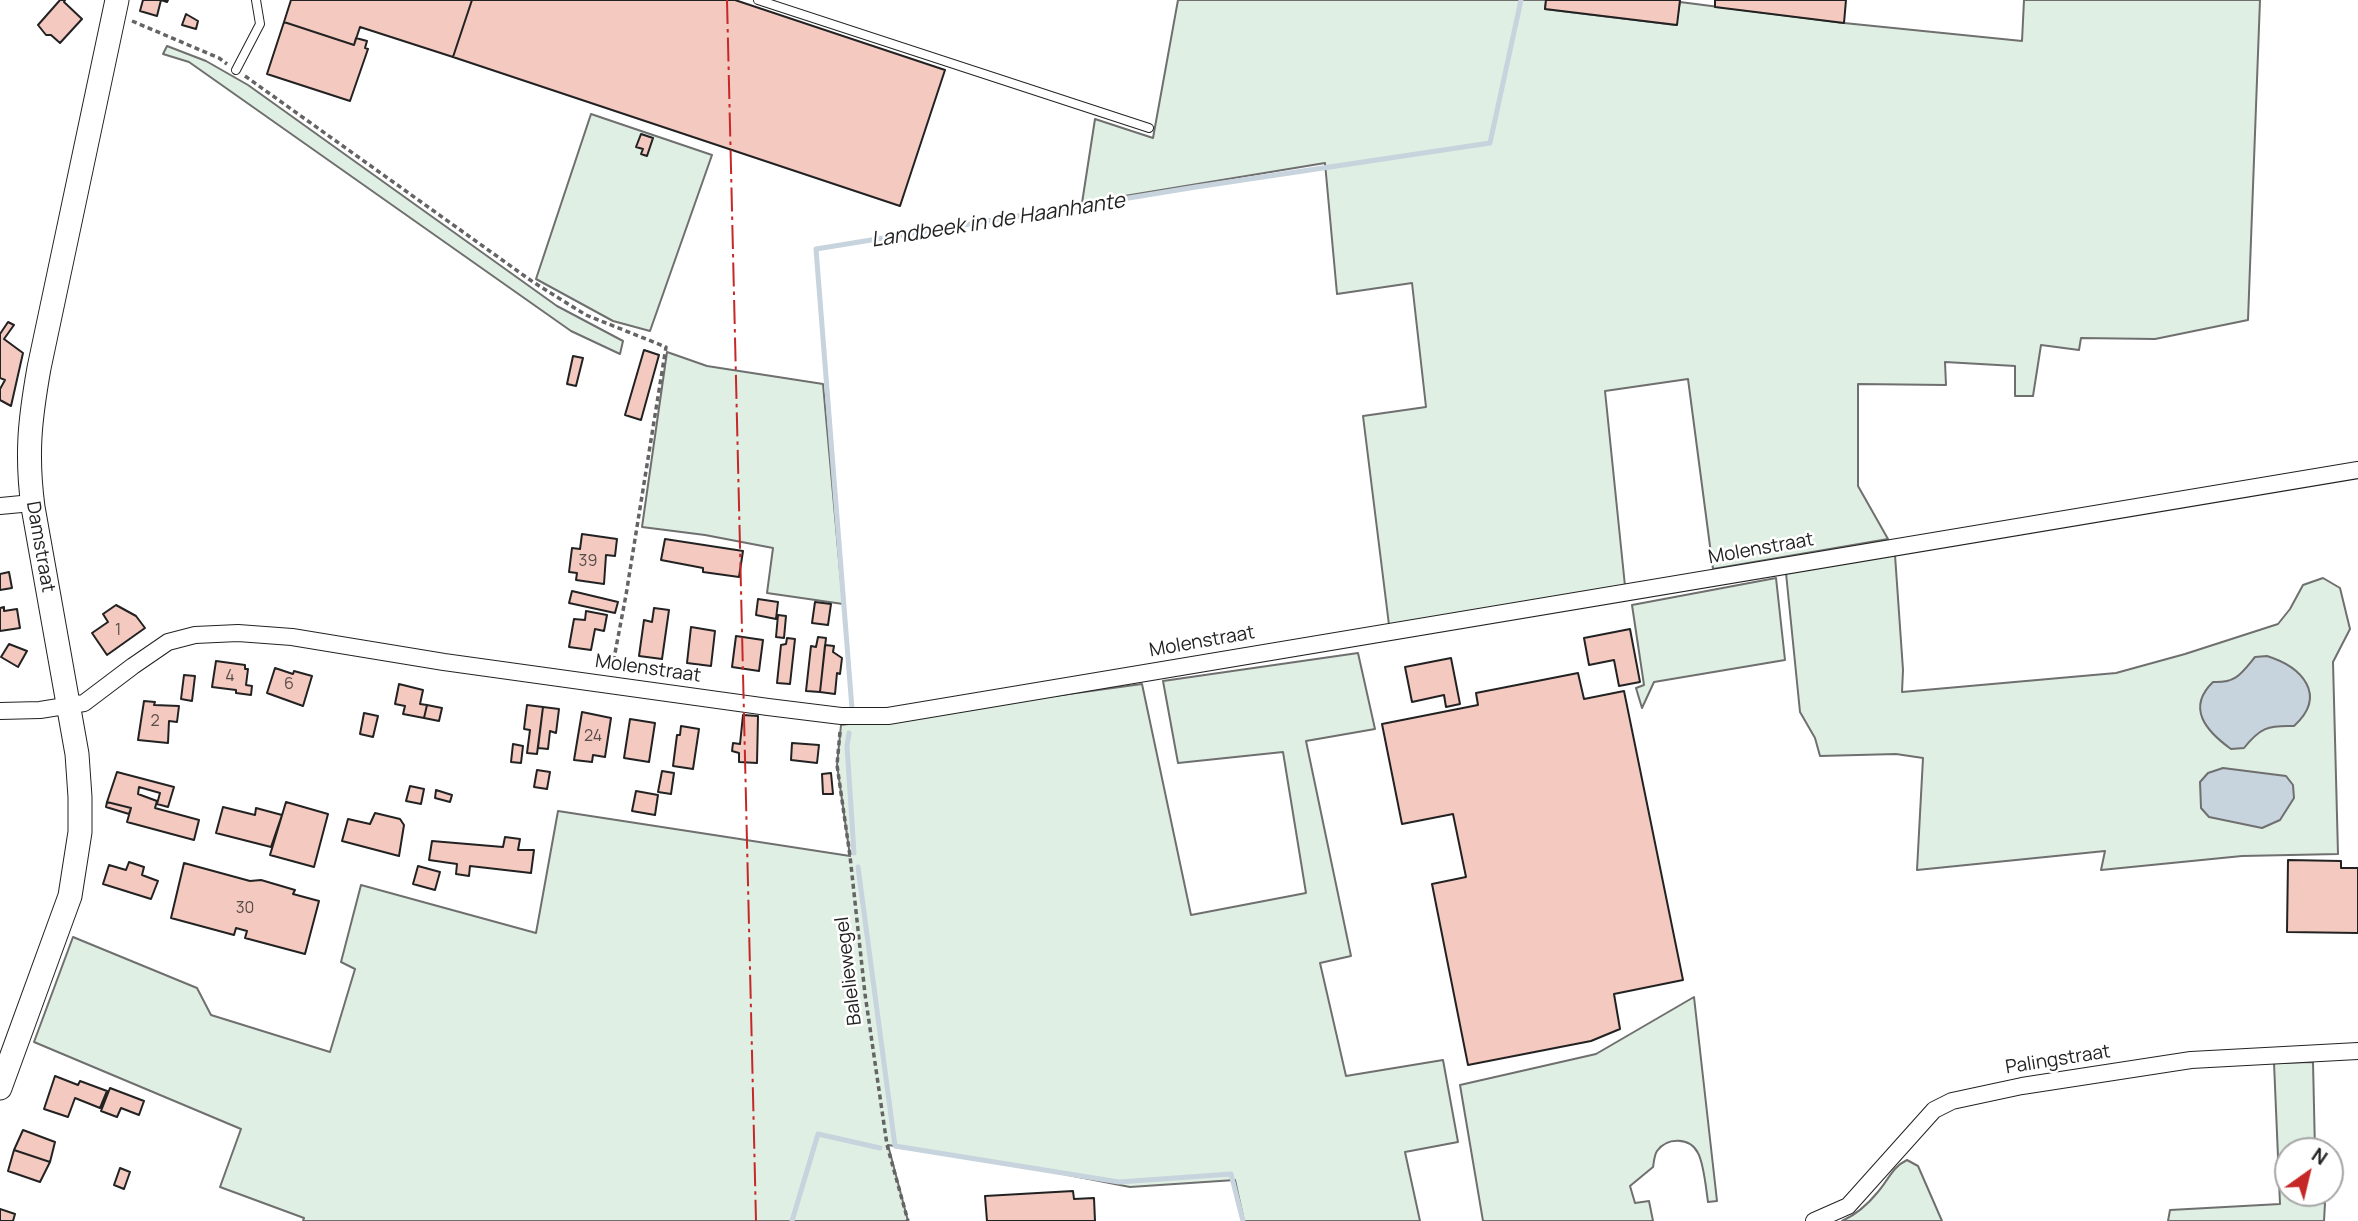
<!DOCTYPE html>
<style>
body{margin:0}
#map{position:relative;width:2358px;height:1221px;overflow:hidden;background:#fff;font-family:Manrope,sans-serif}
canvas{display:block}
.north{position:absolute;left:2274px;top:1137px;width:70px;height:70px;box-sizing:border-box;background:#fff;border:2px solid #a7a7a7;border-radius:50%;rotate:34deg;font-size:19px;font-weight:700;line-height:28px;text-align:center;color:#222}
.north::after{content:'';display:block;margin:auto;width:24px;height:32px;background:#c62828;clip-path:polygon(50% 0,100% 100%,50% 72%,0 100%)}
</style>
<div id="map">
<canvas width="2358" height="1221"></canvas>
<div class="north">N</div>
</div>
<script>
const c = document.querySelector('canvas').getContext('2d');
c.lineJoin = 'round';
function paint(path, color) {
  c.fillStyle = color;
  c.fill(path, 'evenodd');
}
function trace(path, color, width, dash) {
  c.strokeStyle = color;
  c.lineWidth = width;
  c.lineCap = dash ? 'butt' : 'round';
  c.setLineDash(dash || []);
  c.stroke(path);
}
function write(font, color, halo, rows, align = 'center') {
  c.font = font + ' Manrope,sans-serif';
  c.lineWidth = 5;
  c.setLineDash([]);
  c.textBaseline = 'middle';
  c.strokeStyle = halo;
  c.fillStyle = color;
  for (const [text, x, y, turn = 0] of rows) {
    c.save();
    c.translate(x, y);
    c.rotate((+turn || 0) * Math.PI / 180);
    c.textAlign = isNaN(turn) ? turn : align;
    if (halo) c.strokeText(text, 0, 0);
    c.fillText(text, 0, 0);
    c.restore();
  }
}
const green = new Path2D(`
 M1178,0h368l-1,9 131,16 4,-23 164,21 178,18 2,-41h236l-12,320 -93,19 -74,-1 -2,12 -38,-5 -8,51h-18v-30l-70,-4 1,23 -88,-1v102l30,53 -175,30 -25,-190 -83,12 20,195 -236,39 -26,-209 63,-9 -14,-124 -75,11 -12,-131 -243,40 13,-84 58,19z
 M167,46l39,15 42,24 309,221 66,35 -3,13 -49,-23 -382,-269 -26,-8z
 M591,114l121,41 -62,176 -37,-10 -77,-42z
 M667,352l40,14 116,18 20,220 -76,-11 6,-45 -68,-13 -63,-8z
 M1895,555l8,115 -1,22 214,-19 69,-19 93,-30 12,-15 13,-24 20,-7 17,10 10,41 -17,33 5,192 -96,2 -141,14 4,-19 -188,19 6,-112 -27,-4 -76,2 -5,-18 -15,-26 -14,-139z
 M1776,578l9,82 -131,22 -12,26 -6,-20 8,-3 -12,-80z
 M1358,653l17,76 -69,12 45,215 -31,7 26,113 97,-16 15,82 -53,10 15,69h-176l-9,-41 -105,7 -108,-21 -134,-21 20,76h-605l1,-3 -84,-31 21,-58 -207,-87 39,-105 124,51 14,27 119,37 25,-83 -14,-7 20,-77 175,48 22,-122 292,45 -13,-91 4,-40 301,-41 49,231 115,-22 -23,-141 -105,11 -15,-82z
 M1694,997l23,204 -9,1c-2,-13 -4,-38 -10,-49 -8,-16 -31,-16 -41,-2 -3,5 -3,11 -4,16l-23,19 5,17 14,-2 4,20h-170l-23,-136 136,-31z
 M2313,1062l2,89h-27v42h28v10h9l-1,18h-156l2,-11 110,-6 -6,-141z
 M1907,1160l11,6 24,55h-100c13,-6 26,-17 35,-28 11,-12 15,-26 30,-33z`);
paint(green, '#e0efe3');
trace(green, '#6f6f6f', 2);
const water = new Path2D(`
 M2267,656c35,11 61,39 27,70 -26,-1 -34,2 -50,22l-13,1c-25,-18 -45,-41 -18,-67 23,1 28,-8 42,-25z
 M2223,768l63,8 7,9 1,13 -14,22 -18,8 -53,-11 -8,-9 -1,-26 8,-9z`);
paint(water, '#c7d3dd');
trace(water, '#6f6f6f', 2);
trace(new Path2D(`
 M852,709l-36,-460 380,-62 294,-44 31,-143
 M849,733l-2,13 7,107
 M858,867l37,279 224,36 112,-8 12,47
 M792,1221l26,-87 62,14`), '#c7d3dd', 5);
const building = new Path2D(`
 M65,0l-1,2 18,17 -22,24 -9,-8h-5l-8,-10 22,-25z
 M143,0h25l-1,2 -6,-2 -4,16 -17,-5z
 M291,0h181l-19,57 -93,-30 -6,18 -70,-23z
 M472,0h263l210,70 -45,136 -447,-149z
 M1546,0h134l-3,25 -132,-16z
 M1715,0h131l-2,23 -129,-16z
 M186,14l12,7 -2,8 -14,-4z
 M284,22l70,23 2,-7 11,3 -2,7 3,1 -18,52 -83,-27z
 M641,134l12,4 -6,18 -6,-2 2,-5 -7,-2z
 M8,322l6,3 -10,14 19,14 -12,53 -11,-6v-11l5,-9 -5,-2v-44z
 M644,350l15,5 -18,65 -16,-5z
 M573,356l10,2 -7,28 -9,-2z
 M582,534l35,5 -2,17 -9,-1 -2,29 -28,-4 1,-7 -8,-1 3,-24 8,1z
 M665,539l78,12 -4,26 -36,-5v-4l-42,-8z
 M9,572l3,16 -12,2v-16z
 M572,591l46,11 -3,11 -46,-10z
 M758,599l20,3 -2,17 -20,-4z
 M815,602l16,2 -3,21 -16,-2z
 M116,605l20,11 9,12 -38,27 -15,-22 16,-11 -5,-8z
 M4,607v4l13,-2 3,19 -20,3v-23z
 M654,608l15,2 -7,49 -23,-3 5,-36 8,2z
 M586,611l21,4 -3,16 -9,-2 -4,21 -22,-3 5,-28 11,1z
 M778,615l8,1 -2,22 -8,-1z
 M691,627l24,4 -4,35 -24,-3z
 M1630,629l10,53 -21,4 -5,-26 -25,5 -5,-27z
 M736,636l27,4 -4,31 -27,-4z
 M818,637l8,1 -6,54 -14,-1 5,-45 5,1z
 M787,638l8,1 -5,45 -13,-1 4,-38 5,-1z
 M9,644l18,7 -9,16 -17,-10z
 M825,645l9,1 -1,6 9,6 -2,16 -3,-1 -2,21 -15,-2z
 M1451,658l9,46 -14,3 -2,-12 -32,7 -7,-35z
 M216,661l29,4v4h3l-2,16 6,1 -1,9 -15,-2v-3l-24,-3z
 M275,668l18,6 1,-3 18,5 -9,30 -36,-13z
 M1578,673l6,26 40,-8 59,289 -69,14 6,35 -29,12 -123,24 -36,-181 34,-7 -13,-63 -51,10 -20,-100 96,-19 -2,-12z
 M184,675l11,1 -3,25 -11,-2z
 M399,684l24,6 -3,14 7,1 -3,13 -21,-4 2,-8 -10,-2z
 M144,701l11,1 -1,3 25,1 -2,16 -8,-1 -1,22 -30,-3z
 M427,705l15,3 -3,13 -15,-3z
 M527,705l16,2 -6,47 -10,-1 3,-23 -6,-1z
 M543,707l16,2 -3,24 -6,-2 -2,18 -10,-1z
 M582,712l29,6 -6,39 -12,-2 -1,7 -18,-2z
 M364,713l14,3 -5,21 -13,-3z
 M743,715l15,1 -1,47 -18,-1v-9l-7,-2 1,-8 7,1z
 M630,719l25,4 -6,39 -25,-4z
 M681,726l18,3 -6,40 -20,-3 4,-31h3z
 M792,743l27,2 -2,18 -26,-3z
 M513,744l10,2 -2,17 -10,-1z
 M537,770l13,2 -3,17 -13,-2z
 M662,771l12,2 -3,21 -13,-2z
 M117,772l57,15 -6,20 -11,-3 3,-11 -21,-6 -1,7 19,7 -2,7 44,12 -5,20 -67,-18 4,-14 -24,-6z
 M831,773l2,21h-10l-1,-20z
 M410,786l14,3 -3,15 -15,-3z
 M436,790l16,5 -2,7 -15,-4z
 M636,791l22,4 -3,20 -23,-4z
 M107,802l24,6 -2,6 -23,-7z
 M286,802l42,12 -14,53 -44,-12z
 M223,807l32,8 1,-7 26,7 -11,32 -55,-14z
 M375,813l25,6 4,6 -5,31 -57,-15 6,-22 22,5z
 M505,837l15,2 -2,11h16l-3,23 -61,-7 -1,10 -13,-2 1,-10 -28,-4 3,-19 71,6z
 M2288,860l53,1v7h17v65l-71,-1z
 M129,862l15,5 -2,8 16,6 -7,18 -48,-15 6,-19 17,5z
 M184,863l66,18 11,-1 34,10 -2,4 26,7 -14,53 -60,-16 2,-7 -11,-3 -2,7 -63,-17z
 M418,866l22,6 -5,18 -22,-6z
 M55,1076l23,9 2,-4 27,10 -7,17 -25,-10 -7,19 -24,-8z
 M110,1088l34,13 -5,14 -18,-7 -4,9 -16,-6z
 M23,1130l32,12 -5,20 -36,-12z
 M14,1150l36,12 -10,20 -32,-11z
 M120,1168l10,4 -6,17 -10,-4z
 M1073,1191l1,8 20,-1 1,23h-108l-2,-25z
 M0,1209l15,5 -2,7h-13z`);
paint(building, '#f3c9c0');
trace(building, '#222', 2);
const lane = new Path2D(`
 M758,0l391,128
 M236,70l24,-46 -4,-24`);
const street = new Path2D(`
 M0,506l32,-3
 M0,711l40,-1 44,-7 49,-37 35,-24 27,-7 43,-2 54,4 152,25 324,45 73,9h47l1470,-246
 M1814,1221l34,-15 86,-96 18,-9 70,-15 169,-26 167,-9`);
const secondary = new Path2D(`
 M0,1088l70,-192 10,-64v-35l-3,-43 -44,-247c-7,-53 -3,-88 6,-139l78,-368`);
trace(lane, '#222', 10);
trace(street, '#222', 18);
trace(secondary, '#222', 25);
trace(new Path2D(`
 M132,21l87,37 8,6
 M245,76l288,206 53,33 80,32 -40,248 -14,74
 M840,732l-3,33 13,91 15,138 22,151 21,76`), '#646464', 3.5, [5, 3.5]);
trace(lane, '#fff', 8);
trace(street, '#fff', 16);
trace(secondary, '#fff', 23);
trace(new Path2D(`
 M727,0l29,1221`), '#c62828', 2, [24, 5, 3.5, 5]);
write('16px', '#564c4a', null, [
 ["39",588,562],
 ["1",118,631],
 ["4",230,677],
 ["6",289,685],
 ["2",155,722],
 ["24",593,737],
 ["30",245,909]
]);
write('19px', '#222', '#fff', [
 ["Damstraat",40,547,80],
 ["Molenstraat",1761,549,-10],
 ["Molenstraat",1202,642,-10],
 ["Molenstraat",648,669,8],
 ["Baleliewegel",849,971,-97],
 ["Palingstraat",2058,1060,-9]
]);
write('italic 21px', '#222', '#fff', [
 ["Landbeek in de Haanhante",998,221,-9]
]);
</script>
